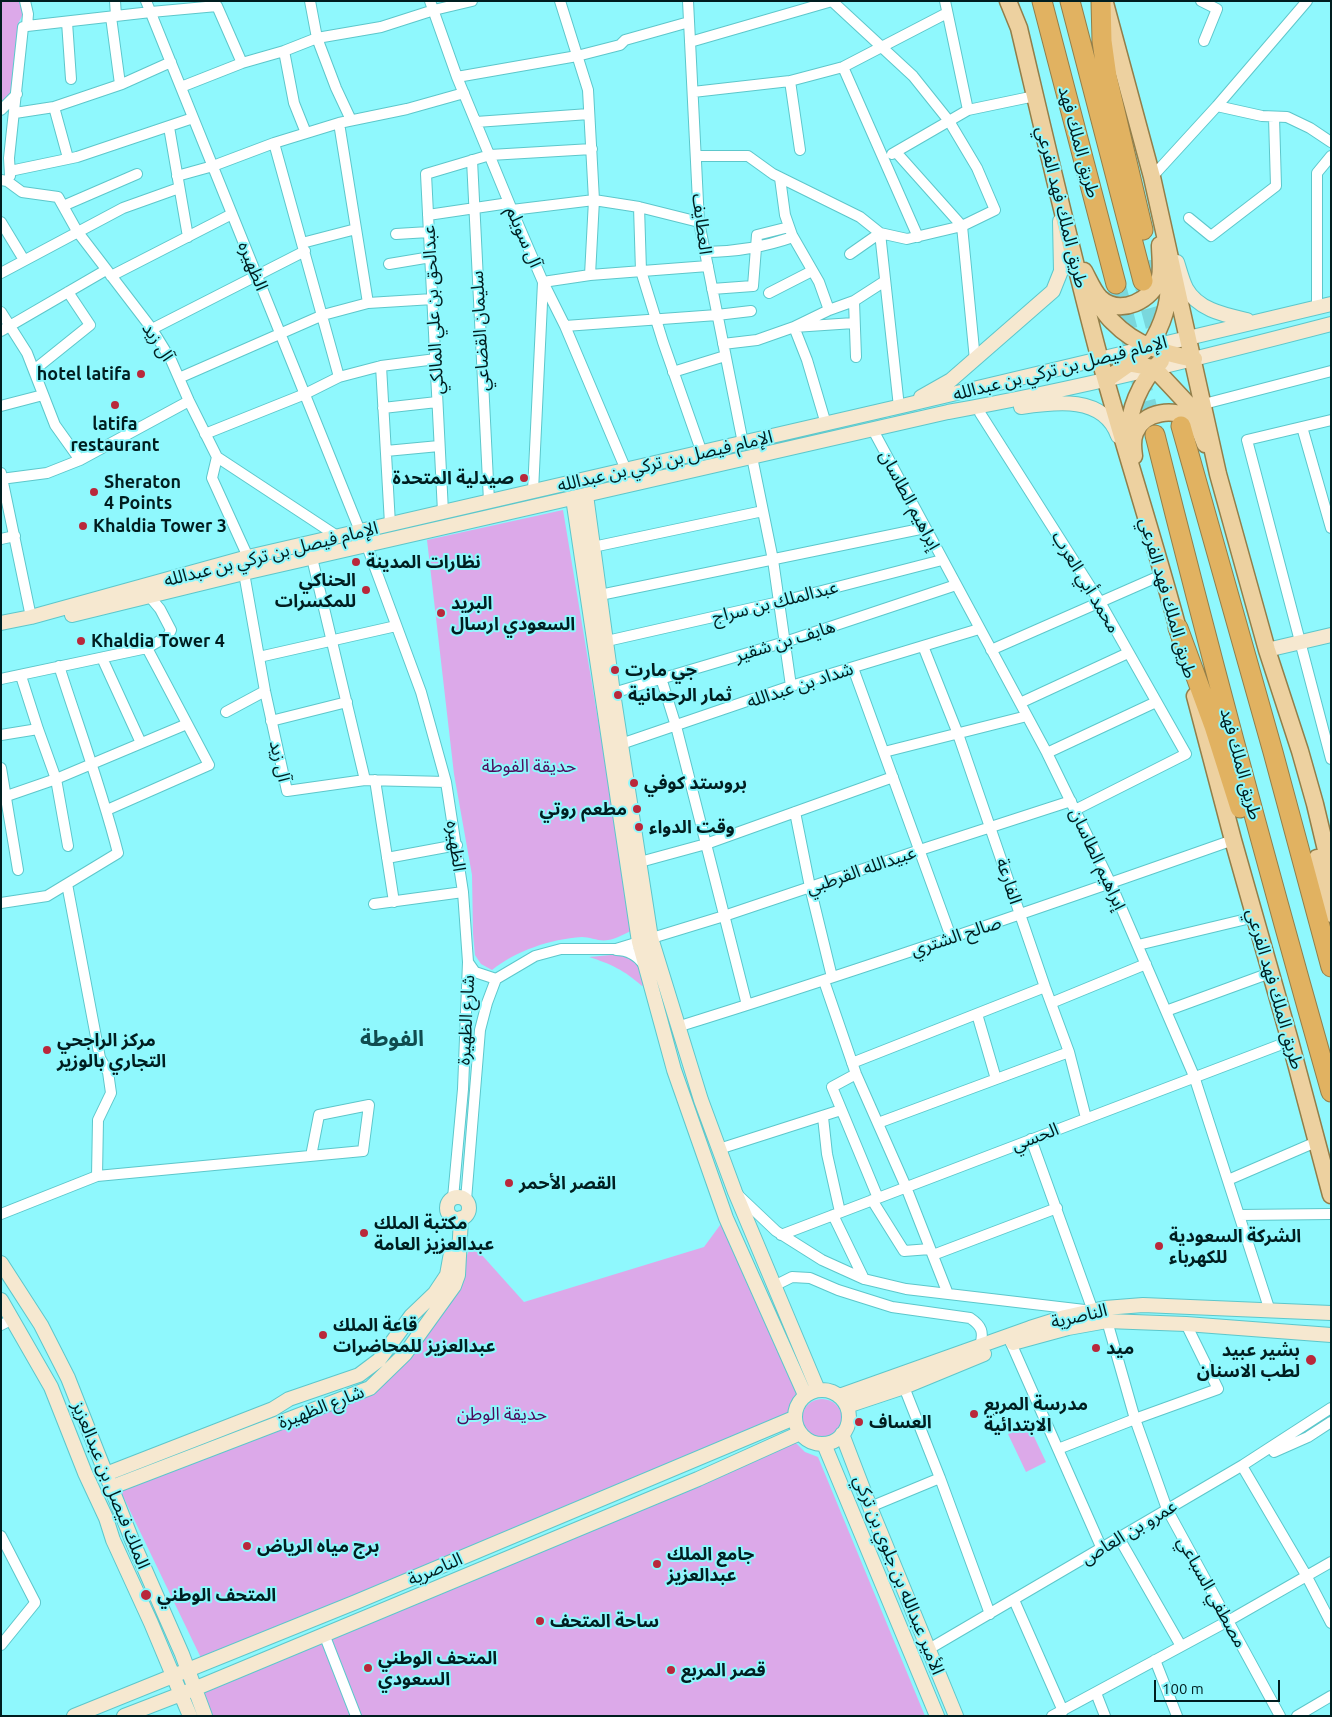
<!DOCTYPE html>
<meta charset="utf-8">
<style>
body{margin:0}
#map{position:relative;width:1332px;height:1717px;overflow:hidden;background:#8ff8fd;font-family:Ubuntu,sans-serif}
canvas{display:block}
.frame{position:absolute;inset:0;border:2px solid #001e20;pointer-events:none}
.scale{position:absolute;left:1154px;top:1680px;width:126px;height:22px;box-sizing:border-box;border:2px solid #001e20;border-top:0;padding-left:6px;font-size:15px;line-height:18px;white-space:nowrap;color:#001e20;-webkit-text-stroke:4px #8ff8fd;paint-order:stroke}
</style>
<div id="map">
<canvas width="1332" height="1717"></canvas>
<div class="frame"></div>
<div class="scale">100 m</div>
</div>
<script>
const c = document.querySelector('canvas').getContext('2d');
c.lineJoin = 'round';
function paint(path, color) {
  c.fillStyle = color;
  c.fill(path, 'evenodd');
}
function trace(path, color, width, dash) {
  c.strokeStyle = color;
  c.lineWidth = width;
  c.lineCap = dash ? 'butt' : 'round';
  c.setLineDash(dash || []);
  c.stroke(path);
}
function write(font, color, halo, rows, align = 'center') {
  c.font = font + ' Ubuntu,"Noto Sans Arabic",sans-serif';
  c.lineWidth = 4;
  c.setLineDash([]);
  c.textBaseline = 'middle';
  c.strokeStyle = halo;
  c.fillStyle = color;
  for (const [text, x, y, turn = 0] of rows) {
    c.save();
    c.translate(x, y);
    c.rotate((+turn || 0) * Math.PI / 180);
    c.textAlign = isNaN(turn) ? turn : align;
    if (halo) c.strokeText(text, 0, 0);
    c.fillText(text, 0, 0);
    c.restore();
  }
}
paint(new Path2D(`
 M1,1h18l4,13 -5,10 -6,53 5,4 -7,18 -9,5z
 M563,510l70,420c-7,3 -17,9 -25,10 -8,2 -18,-3 -26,-3 -32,2 -66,14 -90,33l-11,-6 -6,-9 -2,-22 -1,-58 -18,-101 -27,-234z
 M622,954l13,4 10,26 -3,2c-18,-16 -31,-22 -53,-29z
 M726,1217l79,176 -7,8 -4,15 -593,242 -83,-172 251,-99 85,-103 18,-40 52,58 180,-55z
 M802 1419a20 20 0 1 1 40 0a20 20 0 1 1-40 0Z
 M1028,1424l18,38 -20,10 -18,-38z
 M796,1443l9,9 13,5 107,259h-713l-9,-25 116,-46 254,-106z`), '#dca9e9');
trace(new Path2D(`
 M1151,260l3,36
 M1143,281l17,64
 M1116,284l17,64
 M1139,374l15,59`), '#7ad7dc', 19, [19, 9]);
const street = new Path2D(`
 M115,1l1,15
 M146,1l214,530
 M310,1l7,37 19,50 15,32
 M430,1l27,76 55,133 31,72 22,44 61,144
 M560,1l28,89 6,110 -4,75
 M688,1l11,221 44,221
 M945,1l23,109
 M1201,1l16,8 -13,32
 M111,17l9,67
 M67,22l4,57
 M27,26l124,-14 66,-6 25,57
 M690,42l142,-41
 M284,51l10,52 12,30
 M843,67l75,170
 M457,77l120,-21 43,-11 5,-5 64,-18
 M790,81l10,69
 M181,87l61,-24 42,-12 33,-13 64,-11 53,-17 38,-9
 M693,92l97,-11 53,-14 104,-54
 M1217,106l45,10 25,1 23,11 21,14
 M54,107l14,51
 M1,110l16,-16
 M15,113l39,-6 68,-23 49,-22
 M476,122l113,-8
 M339,123l29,180
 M169,127l19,110
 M274,143l65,234
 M896,152l66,74 13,134
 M892,154l76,-44 67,-14
 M696,156h52l25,18 87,43 20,16 27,6 55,-13 33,-16 -18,-42 -28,-47 -36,-45 -81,-75
 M472,160l17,341
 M10,171l67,-14 116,-39
 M10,176l-1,-18 14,-131 4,-1 1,-12 -3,-13
 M177,176l36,-10 61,-23 65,-20 68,-14 57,-16
 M1152,177l65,-71 90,-105
 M780,178l5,37 7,20 27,47 10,28
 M1,180l6,1 15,11 36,5 19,34 75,98 19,31 18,41 28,56 -5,21 36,79
 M63,206l74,-32
 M639,207l2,64 22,71 39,111
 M512,210l82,-10 45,7 60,15
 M428,215l81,-12
 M1189,218l22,18 65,-50 -2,-69
 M1,222l23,38
 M396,234l33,-2
 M302,243l54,-14
 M705,252c30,0 59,-5 88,-15
 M850,254l30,-21 19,174
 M389,264l42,-7
 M1,273l122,-65 56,-20
 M111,276l121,-62
 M712,289l41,-3 4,-51 32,-8
 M769,293l43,-22
 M854,301l2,56
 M1317,307v-134l14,-17
 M1,312l26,41 28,72 25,35
 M565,326l152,-11 34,-4
 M152,329l153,-78
 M1,331l105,-61
 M723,344l34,-4 37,-13 35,-17 25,-9 31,-20
 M381,366l9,158
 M34,370l56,-45 -22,-33
 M673,372l52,-16
 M179,378l144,-63 45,-12 65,-4
 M1204,404l127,-33
 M1,406l42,-11
 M383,408l54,-6
 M980,413l120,189 86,152 -111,56
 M1331,420l-84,20 84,319
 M826,424l-19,-64 -13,-33 60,-4
 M1302,427l29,101
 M873,430l174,323 64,131 83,192 76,235
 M205,434l100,-40 34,-17 42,-11 55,-7
 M386,451l53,-5
 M217,457l120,79
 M752,457l21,103 18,126
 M1,473l30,144
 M1,479l46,-6 33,-13 109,-59
 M533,491l10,-209 47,-7 118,-9
 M443,512l-17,-338 64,-19 102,-6
 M1,539l14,-3
 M367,546l54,146 25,90 17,110 5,70 7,10 21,7 39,-23 26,-7h55l108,-33 196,-66 151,-49
 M593,547l170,-36
 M312,558l53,222
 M244,573l21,118 22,100 78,-11 81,2
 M600,595l325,-67
 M607,641l172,-39 163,-42
 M923,646l35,88 87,253 24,65 17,66
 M991,650l173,-76
 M259,657l137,-31
 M102,658l39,85
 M853,668l98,269
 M21,676l17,53 18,50 12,67
 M661,678l15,48 71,279
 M1,679l146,-31 21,-12 3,-6 -11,-21 -10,-12
 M613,693l172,-51 171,-57
 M1020,703l108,-50
 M226,712l39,-21
 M271,721l76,-19
 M1,735l37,-6
 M621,744l170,-58 188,-57
 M884,752l143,-36
 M1047,753l109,-51
 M1,768l17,102
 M375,780l19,122
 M1,798l55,-19 131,-55
 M107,810l102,-45 -62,-117
 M795,812l15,75 22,90
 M387,858l70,-13
 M640,862l66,-18 187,-67
 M67,884l33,174 8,14 3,21 -13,27 -1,56
 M1,903l46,-7 71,-43c-16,-63 -39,-125 -59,-187
 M374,904l89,-12
 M1138,945l117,-28
 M616,950c11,0 21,5 28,15
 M824,981l32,93 50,113 42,107
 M1051,1003l95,-39
 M1166,1011l104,-38
 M977,1014l19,65
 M677,1027c187,-58 372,-122 556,-187
 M852,1063l193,-76
 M856,1074l-24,13 46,111
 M823,1117l4,37 13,58
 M878,1123l191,-71
 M719,1149l122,-39
 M1228,1180l88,-38
 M738,1195l38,36 46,29 42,19 42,10 187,22 -62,-172
 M453,1198l10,-109 5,-127
 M466,1200l14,-170 7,-27 9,-24
 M872,1200l32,51 26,-2
 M1,1214l96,-38 266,-25 6,-46 -50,10 -8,41
 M833,1215l31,64
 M1239,1215l92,-1
 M781,1235l509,-194
 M933,1255l124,-47
 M774,1286l18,-9 18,1 28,12 54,17 78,11c12,8 14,14 10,28
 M1107,1321l28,98 32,90 113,207
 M1,1325l12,-6
 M1011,1343l91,206
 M904,1387l36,91 50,136
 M1058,1449l77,-30 83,-30 -32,-65
 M1274,1452l34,-15 23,-15
 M1242,1466l64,109 25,48
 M870,1507l70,-29
 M1,1536l34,66
 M1119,1538l62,108
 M1014,1600l49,111
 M324,1634l32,82
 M1,1645l34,-42
 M929,1649l314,-184 88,-57
 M1155,1660l22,56
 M1096,1693l9,23
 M1052,1716l176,-95 103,-59
 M1297,1716l34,-20`);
const secondary = new Path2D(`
 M1177,262c3,9 5,18 9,26 12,22 39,27 61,32
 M921,397l30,-17 102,-89 8,-20 -1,-50
 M1021,407c34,-5 83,-12 97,29
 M586,495l27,198 38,245 50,162 34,92 83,198
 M573,498l66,444 35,128 52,148 79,177
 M72,615l172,-42 704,-161c129,-23 256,-55 383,-88
 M1,623l30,-6 217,-60 658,-152 425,-101
 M1267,650l64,-15
 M447 1208a11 11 0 1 1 22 0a11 11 0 1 1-22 0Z
 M1,1263l40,62 27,53 64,162 50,114 23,62
 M1,1300l50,87 34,86 21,45 7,22 38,83 39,93
 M1013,1343l55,-15 39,-7 79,3 145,11
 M795 1417a27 27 0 1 1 54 0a27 27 0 1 1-54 0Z
 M839,1396l191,-68 35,-11 40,-9 38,-3 188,8
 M847,1406l57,-19 80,-33
 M842,1434l28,73 86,209
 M824,1444l113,272
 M106,1474l167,-65 16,-10 70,-24 20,-15 32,-44 24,-23 12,-18 4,-22
 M112,1487l258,-99 35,-34 49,-68 4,-11 3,-57
 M74,1716l282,-114 438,-184
 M124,1716l70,-27 504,-210 102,-46`);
const primary = new Path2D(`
 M1008,1l11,27c26,110 51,219 80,328 26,95 57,189 82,284
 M1105,3l47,174 66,297 49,176 33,101 15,53 16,67
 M1084,271c5,9 9,20 16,27 20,19 53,2 60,-21 2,-10 0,-22 0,-32
 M1094,297c6,8 11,18 19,25 22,23 50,31 81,37
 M1121,362l33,6 44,47 4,9
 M1107,379c10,-7 37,-24 43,-34 12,-19 21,-44 18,-66
 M1129,440c-2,-29 11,-58 32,-79
 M1134,456c-1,-7 -2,-16 1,-23 8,-22 41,-26 57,-13 7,6 10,16 13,24
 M1195,696l38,144 57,201 41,154
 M1317,858l14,56`);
const highway = new Path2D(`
 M1042,1l74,283
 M1070,1l73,280
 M1101,1l1,40 5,36 36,153
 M1181,426l92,326 58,215
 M1155,435c55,220 114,439 176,657
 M1178,628l36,98 26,82`);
trace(street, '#5dc7cb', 12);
trace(secondary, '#5dc7cb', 16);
trace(primary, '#927e4a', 19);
trace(highway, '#927e4a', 21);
trace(street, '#fff', 10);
trace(secondary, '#f6e8d0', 14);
trace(primary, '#edd1a0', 16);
trace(highway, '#e1b261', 19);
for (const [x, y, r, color] of [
 [141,374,5,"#b9283b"],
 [115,405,5,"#b9283b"],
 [524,478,5,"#b9283b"],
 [94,492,5,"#b9283b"],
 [83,526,5,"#b9283b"],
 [356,562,5,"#b9283b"],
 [366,590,5,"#b9283b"],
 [441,613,5,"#b9283b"],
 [81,641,5,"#b9283b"],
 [615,670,5,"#b9283b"],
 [618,695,5,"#b9283b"],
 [634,783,5,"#b9283b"],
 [637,809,5,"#b9283b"],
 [639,827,5,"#b9283b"],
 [47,1050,5,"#b9283b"],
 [509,1183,5,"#b9283b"],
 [364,1233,5,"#b9283b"],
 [1159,1246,5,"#b9283b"],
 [323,1335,5,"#b9283b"],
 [1096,1348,5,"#b9283b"],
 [1311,1360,6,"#b9283b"],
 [974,1414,5,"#b9283b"],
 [859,1422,5,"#b9283b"],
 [247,1546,5,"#b9283b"],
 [657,1564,5,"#b9283b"],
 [146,1595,6,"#b9283b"],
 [540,1621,5,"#b9283b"],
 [368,1668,5,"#b9283b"],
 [671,1670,5,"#b9283b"]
]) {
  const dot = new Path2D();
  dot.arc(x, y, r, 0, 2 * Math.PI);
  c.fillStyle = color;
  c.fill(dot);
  trace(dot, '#8ff8fd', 2);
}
write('18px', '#001e20', '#8ff8fd', [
 ["طريق الملك فهد",1079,142,75],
 ["طريق الملك فهد الفرعي",1062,207,76],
 ["العطايف",702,224,83],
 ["آل سويلم",524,237,67],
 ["الظهيره",253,266,68],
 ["عبدالحق بن علي المالكي",433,310,-93],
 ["سليمان القضاعي",480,331,-93],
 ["آل زيد",158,342,57],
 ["الإمام فيصل بن تركي بن عبدالله",1060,368,-14],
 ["الإمام فيصل بن تركي بن عبدالله",665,461,-13],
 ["إبراهيم الطاسان",910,500,62],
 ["الإمام فيصل بن تركي بن عبدالله",271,554,-14],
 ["محمد أبي العرب",1086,582,59],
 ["طريق الملك فهد الفرعي",1168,598,74],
 ["عبدالملك بن سراج",775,602,-14],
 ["هايف بن شقير",785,641,-17],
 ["شداد بن عبدالله",800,685,-18],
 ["آل زيد",280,761,77],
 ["طريق الملك فهد",1241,764,75],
 ["الظهيره",456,846,82],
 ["إبراهيم الطاسان",1098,859,65],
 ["عبيدالله القرطبي",861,870,-19],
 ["الفارعة",1009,881,72],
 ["صالح الشتري",956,936,-18],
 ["طريق الملك فهد الفرعي",1275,989,74],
 ["شارع الظهيرة",466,1020,-87],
 ["الحسي",1035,1137,-21],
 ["الناصرية",1079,1316,-13],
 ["شارع الظهيرة",321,1407,-21],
 ["الملك فيصل بن عبدالعزيز",111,1485,68],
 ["عمرو بن العاص",1129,1532,-31],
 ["الناصرية",435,1569,-23],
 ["الأمير عبدالله بن جلوي بن تركي",899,1575,68],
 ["مصطفي السباعي",1212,1592,61]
]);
write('bold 18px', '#001e20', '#8ff8fd', [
 ["hotel latifa",131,374,"right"],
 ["latifa",115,424,"center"],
 ["restaurant",115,445,"center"],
 ["صيدلية المتحدة",514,478,"right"],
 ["Sheraton",104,482],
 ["4 Points",104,503],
 ["Khaldia Tower 3",93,526],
 ["نظارات المدينة",366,562],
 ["الحناكي",356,580,"right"],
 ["للمكسرات",356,601,"right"],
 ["البريد",451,603],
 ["السعودي ارسال",451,624],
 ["Khaldia Tower 4",91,641],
 ["جي مارت",625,670],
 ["ثمار الرحمانية",628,695],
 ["بروستد كوفي",644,783],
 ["مطعم روتي",627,809,"right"],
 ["وقت الدواء",649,827],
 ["مركز الراجحي",57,1040],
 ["التجاري بالوزير",57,1061],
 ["القصر الأحمر",519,1183],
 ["مكتبة الملك",374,1223],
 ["عبدالعزيز العامة",374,1244],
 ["الشركة السعودية",1169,1236],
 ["للكهرباء",1169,1257],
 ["قاعة الملك",333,1325],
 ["عبدالعزيز للمحاضرات",333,1346],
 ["ميد",1106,1348],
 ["بشير عبيد",1300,1350,"right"],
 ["لطب الاسنان",1300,1371,"right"],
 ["مدرسة المربع",984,1404],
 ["الابتدائية",984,1425],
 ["العساف",869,1422],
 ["برج مياه الرياض",257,1546],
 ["جامع الملك",667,1554],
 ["عبدالعزيز",667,1575],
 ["المتحف الوطني",157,1595],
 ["ساحة المتحف",550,1621],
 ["المتحف الوطني",378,1658],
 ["السعودي",378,1679],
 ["قصر المربع",681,1670]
], 'left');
write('18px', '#4e0c5c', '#8ff8fd', [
 ["حديقة الفوطة",529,766],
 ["حديقة الوطن",502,1414]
]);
write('bold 22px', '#104c4f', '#8ff8fd', [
 ["الفوطة",392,1039]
]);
</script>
